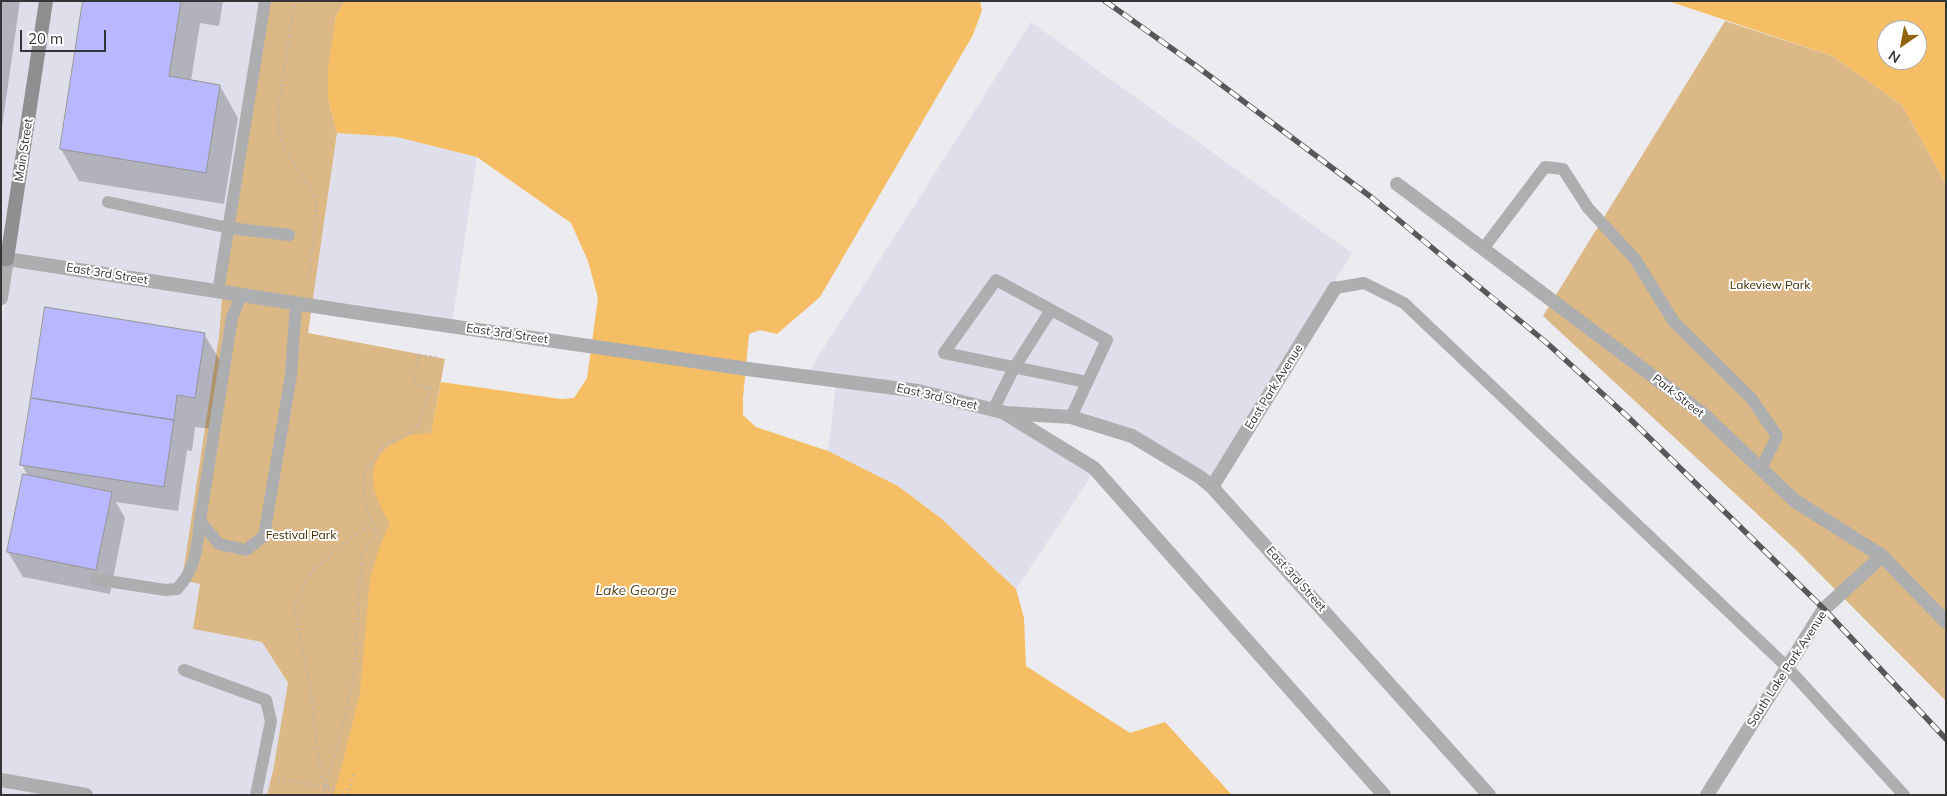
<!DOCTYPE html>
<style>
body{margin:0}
#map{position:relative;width:1947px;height:796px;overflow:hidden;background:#ebebf0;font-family:Mulish,sans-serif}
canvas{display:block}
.frame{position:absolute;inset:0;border:2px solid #343536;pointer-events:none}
.north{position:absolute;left:1877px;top:20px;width:50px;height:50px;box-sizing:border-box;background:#fff;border:1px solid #aeaeaf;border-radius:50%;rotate:213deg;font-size:14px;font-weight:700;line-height:20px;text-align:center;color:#343536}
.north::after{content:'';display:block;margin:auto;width:18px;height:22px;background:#91650f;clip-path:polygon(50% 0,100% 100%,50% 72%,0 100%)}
.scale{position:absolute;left:20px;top:30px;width:86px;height:22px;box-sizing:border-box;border:2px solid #343536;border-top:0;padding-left:6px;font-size:15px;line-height:18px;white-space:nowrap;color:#343536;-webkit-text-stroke:4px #fff;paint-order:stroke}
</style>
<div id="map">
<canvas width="1947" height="796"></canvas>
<div class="frame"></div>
<div class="north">N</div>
<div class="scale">20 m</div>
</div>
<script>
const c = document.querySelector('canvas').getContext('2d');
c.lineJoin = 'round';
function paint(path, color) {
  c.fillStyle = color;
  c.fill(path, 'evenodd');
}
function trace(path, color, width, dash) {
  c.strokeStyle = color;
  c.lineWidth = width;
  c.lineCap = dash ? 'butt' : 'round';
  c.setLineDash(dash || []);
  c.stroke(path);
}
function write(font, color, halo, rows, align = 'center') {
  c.font = font + ' Mulish,sans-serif';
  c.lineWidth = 4;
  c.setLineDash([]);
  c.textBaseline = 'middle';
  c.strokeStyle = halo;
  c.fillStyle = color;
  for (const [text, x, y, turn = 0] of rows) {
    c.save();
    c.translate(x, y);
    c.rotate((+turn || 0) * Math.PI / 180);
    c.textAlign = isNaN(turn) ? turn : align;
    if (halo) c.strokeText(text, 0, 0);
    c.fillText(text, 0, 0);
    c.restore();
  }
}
paint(new Path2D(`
 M1,1h41l-41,274z
 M51,1h218l-46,285 -211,-32z
 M1031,22l321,231 -143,226 -72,-45 -328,-63z
 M337,133l60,4 80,20 -25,167 -140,-23z
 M11,263l211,33 -22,288 -7,45 69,13 26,42 -15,87 -6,24h-266v-471z
 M836,384l93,14 75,20 89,55 -77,116 -74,-70 -44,-33 -70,-35z`), '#dfdfeb');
paint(new Path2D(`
 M269,1h76l-9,15 -8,83 9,34 -29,200 137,26 -14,75 -55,361h-109l6,-24 15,-88 -26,-41 -69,-13 7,-45 -18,-4 37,-244 4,-50z
 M1725,21l108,35 69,49 41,73 3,9v514l-151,-152 -252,-233z`), '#dbb885');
paint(new Path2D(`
 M345,1h635l2,9 -9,25 -153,262 -43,37 -17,-4 -11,4 -6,64v17l13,12 72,24 70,35 44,33 74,70 8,29 2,48 104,67 35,-11 67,73h-899l6,-18 21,-84 10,-114 10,-33 10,-23c-17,-27 -30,-63 7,-81 4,-2 9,-5 14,-7 6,-1 13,-1 20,-2l10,-51 120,17 13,-1 13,-20 11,-80 -10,-37 -17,-38 -94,-66 -80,-20 -60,-4 -9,-34v-32l8,-51z
 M1668,1h278v186l-3,-9 -41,-73 -69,-49zM1887,30h30v30h-30z`), '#f6be64');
paint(new Path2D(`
 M1,1h19l-19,133z
 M85,1h138l-4,25 -19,-3 -9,58 29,5 18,32 -14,86 -145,-23 -18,-32z
 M204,334l19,32 -10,63 -18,-2 -3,24 -5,-1 -9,61 -62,-9 9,16 -15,76 -87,-17 -15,-25 20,-76 -6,-11z`), '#0003');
const building = new Path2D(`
 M83,1h98l-12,75 51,9 -14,88 -146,-24z
 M45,307l160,26 -10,65 -18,-3 -3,25 -143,-22z
 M31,398l143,22 -10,67 -144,-22z
 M23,474l89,18 -16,78 -89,-18z`);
paint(building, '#b9b7ff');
trace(building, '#959599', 1);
trace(new Path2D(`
 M295,1l-17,109 1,21 5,16 30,48 3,18 -9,71
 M279,779l47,8 23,8
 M326,787l-5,-11 -10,-84 -17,-87 18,-34 30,-26 30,-22
 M323,795l11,-35 20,-83 8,-122 14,-22 -11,-32 -1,-28 18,-26 27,-14 10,-10 12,-35 -17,-3 4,-30 18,2
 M347,795l7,-21`), '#b4b4b8', 3, [1, 4]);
trace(new Path2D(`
 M108,202l121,26 60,7
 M1483,249l62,-82 18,2 25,39 47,51 39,63 77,76 26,38 -16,33
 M1335,288l29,-5 40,20 383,364 117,128
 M218,292l47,-291
 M241,295l-9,23 -32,203 19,23 27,6 18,-14 27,-161 5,-72
 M993,410l21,-42 37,-58
 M1071,417l36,-77 -111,-60 -52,73 143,29
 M95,579l70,11 12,-1c19,-20 20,-42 23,-68
 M184,670l82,30 5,21 -15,74`), '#adaeb0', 12);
trace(new Path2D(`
 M1397,184l306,230 92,87 87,55 64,66
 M1212,487l123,-199
 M1,780l85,15
 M1707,795l117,-186 58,-53`), '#adaeb0', 14);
trace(new Path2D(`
 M1,298l6,-39 346,53 402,58 163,21 88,22 65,4 61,19 68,41 12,10 277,308
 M1006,414l88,54 290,327`), '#adaeb0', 14);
trace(new Path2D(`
 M1,258l6,1 39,-258`), '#8f8f92', 14);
const rail = new Path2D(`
 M1105,1l90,64 176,132 177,147 81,74 195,191 122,130`);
trace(rail, '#575859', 5.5);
trace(rail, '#fff', 4, [11]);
write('12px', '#343536', '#fff', [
 ["Main Street",24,150,-81],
 ["East 3rd Street",107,274,9],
 ["East 3rd Street",507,334,8],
 ["East Park Avenue",1274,387,-58],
 ["Park Street",1678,396,38],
 ["East 3rd Street",937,397,13],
 ["East 3rd Street",1296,579,48],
 ["South Lake Park Avenue",1787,669,-57]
]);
write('12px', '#402a01', '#fff', [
 ["Lakeview Park",1770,285],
 ["Festival Park",301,535]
]);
write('italic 14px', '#5a431d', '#fff', [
 ["Lake George",636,591]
]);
</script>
